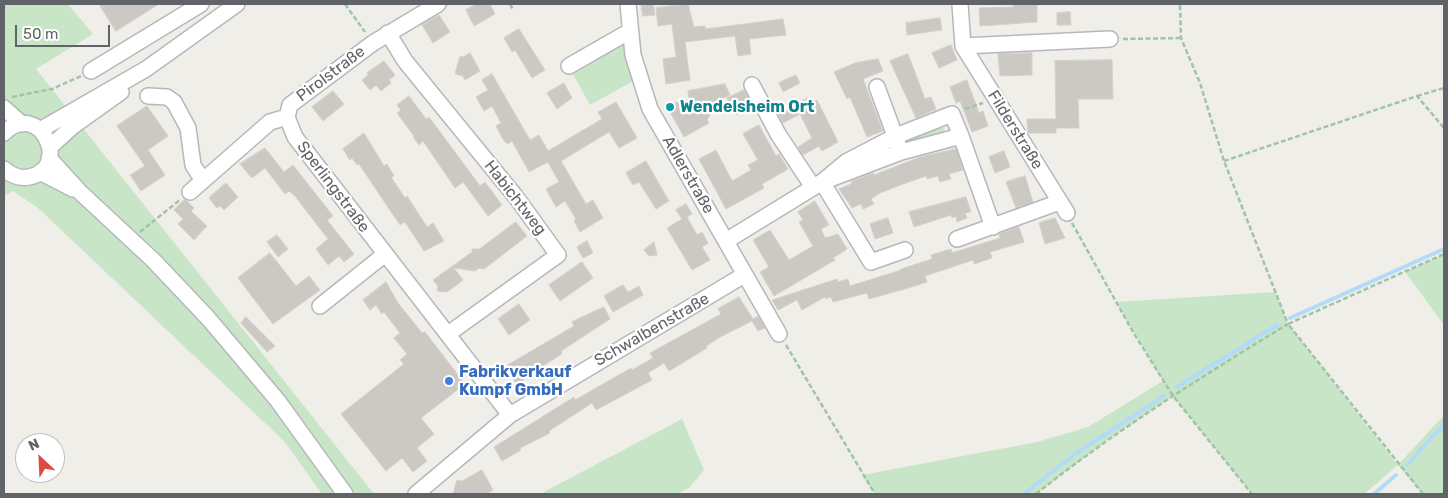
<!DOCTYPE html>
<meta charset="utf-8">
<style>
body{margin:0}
#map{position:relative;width:1448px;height:498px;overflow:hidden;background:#f0eee9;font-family:Rubik,sans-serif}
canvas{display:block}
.frame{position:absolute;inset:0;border:5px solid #606367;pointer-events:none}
.north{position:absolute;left:15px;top:433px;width:50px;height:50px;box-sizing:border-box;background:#fff;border:1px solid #bfc1c2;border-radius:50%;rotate:335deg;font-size:14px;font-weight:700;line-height:20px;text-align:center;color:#606367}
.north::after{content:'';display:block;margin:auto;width:18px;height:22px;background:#db4b44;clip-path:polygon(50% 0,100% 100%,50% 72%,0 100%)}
.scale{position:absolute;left:15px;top:25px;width:95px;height:22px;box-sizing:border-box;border:2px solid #606367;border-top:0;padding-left:6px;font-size:15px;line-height:18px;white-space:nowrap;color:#606367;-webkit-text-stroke:4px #fff;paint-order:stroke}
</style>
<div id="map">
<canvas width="1448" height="498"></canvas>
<div class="frame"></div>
<div class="north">N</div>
<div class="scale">50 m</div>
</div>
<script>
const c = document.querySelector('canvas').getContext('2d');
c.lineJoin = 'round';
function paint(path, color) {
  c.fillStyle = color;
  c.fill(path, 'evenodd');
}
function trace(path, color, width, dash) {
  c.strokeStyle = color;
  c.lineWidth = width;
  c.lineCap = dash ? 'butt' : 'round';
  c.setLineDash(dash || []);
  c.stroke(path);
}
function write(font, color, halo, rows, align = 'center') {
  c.font = font + ' Rubik,sans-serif';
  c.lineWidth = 4.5;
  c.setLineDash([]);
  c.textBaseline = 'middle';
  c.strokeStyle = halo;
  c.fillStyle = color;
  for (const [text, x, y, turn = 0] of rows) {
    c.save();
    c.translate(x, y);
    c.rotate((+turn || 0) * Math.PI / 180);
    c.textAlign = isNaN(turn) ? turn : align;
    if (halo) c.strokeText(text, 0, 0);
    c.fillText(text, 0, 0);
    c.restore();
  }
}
paint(new Path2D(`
 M4,4h64l25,30 -57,35 338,425h-52l-38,-53 -246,-233 -25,-17 -9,5z
 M624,38l9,43 -43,24 -20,-36z
 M940,127l5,2 -2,5 -31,9 -2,-5z
 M1444,254v71l-39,-53z
 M1275,292l13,32 110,141 46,-50v79h-21l-25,-29 -34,29h-112l-79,-98 -63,42 -74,56h-161l-13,-19 175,-33 51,-15 75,-46 -47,-79z
 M682,419l22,51 -15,18 -13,6h-136z`), '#c8e5c8');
trace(new Path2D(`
 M1290,318l154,-69
 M1177,387l100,-62
 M1407,465l37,-41
 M1024,494l51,-40 89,-58
 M1374,494l22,-19`), '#b1dbf8', 4);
const building = new Path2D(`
 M99,4h60l-43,27z
 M477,4h13l5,10 -21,12 -8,-16z
 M641,4h12l2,11 -12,1z
 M688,4l6,23 11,-1v3l78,-10 3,16 -37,4 2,15 -13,2 -3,-20 -50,6 5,38 -24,4 -3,-25 13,-2 -4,-33 -14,2 -2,-18z
 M1013,4h24v18l-57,4 -1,-18 34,-1z
 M1070,12l1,13h-14v-12z
 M439,15l11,17 -17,11 -11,-18z
 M940,18l2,12 -35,5 -1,-12z
 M519,29l26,41 -13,8 -17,-28 -3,2 -8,-14z
 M951,45l6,15 -18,8 -7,-15z
 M470,53l10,18 -15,9 -2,-4 -8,-2 5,-18 3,1z
 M1032,53v22l-32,1 -2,-22z
 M908,54l17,45 6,-2 5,12 -20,9 -26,-57z
 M878,59l5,12 -20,8 20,52 -16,6 -17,-40 -3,2 -13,-27 21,-9z
 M1112,60l1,39h-35l1,29h-23v5h-28l-1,-14h29l-1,-58z
 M384,61l11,14 -6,5 2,3 -10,8 -5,-6 -6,5 -8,-10 6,-5 -1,-2z
 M492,74l38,66 9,-5 9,16 54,-32 -4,-7 18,-10 21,36 -18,10 -10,-16 -48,29 25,43 7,-4 10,18 -23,14 -6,-11 2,-2 -11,-18 -9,6 -10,-18 13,-7 -11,-20 -19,10 -17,-31 -4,3 -4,-3 -8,-15 5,-3 -9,-17 -8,5 -8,-14 12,-7 -6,-10z
 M796,75l4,8 -17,9 -4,-9z
 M967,80l12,33 4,-2 5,15 -16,6 -12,-31 -4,2 -6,-16z
 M564,83l8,15 -15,11 -10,-16z
 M725,84l5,11 -25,11 5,9 -3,5 2,3 -25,14 -18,-32 23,-5 -1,-9z
 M744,90l9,17 -17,8 -9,-17z
 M333,91l11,13 -21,17 -11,-14z
 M409,96l17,23 3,-2 51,69 5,-4 17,23 -14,11 -25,-34 -8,6 -32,-47 -4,4 -6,-8 1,-1 -17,-23 4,-3 -4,-5z
 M808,98l2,5 7,-3 21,42 -16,9 -3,-5 -16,9 -5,-8 14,-9 -12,-24 -17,9 -5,-9z
 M147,106l21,30 -20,14 17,25 -24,16 -11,-16 15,-9 -28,-40z
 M759,125l17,31 3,-2 9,15 -26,15 2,4 -38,21 -27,-50 17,-9 16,31 19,-11 -3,-5 10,-5 -15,-26z
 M364,133l20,33 3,-2 7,12 -3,1 14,21 2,-2 20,31 6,-4 11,18 -20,10 -19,-29 -5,3 -41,-61 -2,1 -5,-7 -2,2 -7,-11z
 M265,148l19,24 9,-7 40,51 -6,4 27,34 -10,8 -5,-6 -11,9 -12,-16 12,-10 -33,-43 -6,-5 -4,3 -20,-26 -13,10 -12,-14z
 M956,149l7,21 -14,4 2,5 -11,3 -2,-6 -11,3 -1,-3 -23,8 -23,9 -9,6 3,5 -11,5 -2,-5 -9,4 -13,-19 12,-5 1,-3 21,-8 1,2 46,-18z
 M1004,151l6,16 -15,6 -6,-16z
 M646,161l23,40 -13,8 -17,-27 -6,3 -7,-12z
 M1025,176l8,26 -17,6 -10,-26z
 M226,183l12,14 -14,13 -4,-4 -3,2 -8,-10z
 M966,197l5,15 -6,1 2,5 -10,4 -1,-6 -4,2 -1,-3 -37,12 -5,-15z
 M185,199l9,9 -3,3 16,15 -13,14 -16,-16 5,-5 -9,-9z
 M815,201l14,24 -8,4 4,9 13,-4 9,15 -14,9 2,2 -61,36 -14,-24 9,-5 -16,-27 17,-10 19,30 24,-14 -14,-24 4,-2 -5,-8z
 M686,204l6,10 -5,3 10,18 5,-3 6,11 -6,4 8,13 -18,10 -25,-42 15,-9 -6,-9z
 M888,218l5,15 -18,6 -5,-15z
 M1055,218l10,20 -20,6 -6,-21z
 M516,222l11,14 -43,33 -5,-1 -4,3 -21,-3 9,12 -16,12 -10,-1 1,-5 -5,-6 39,-28v-3h7z
 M1019,227l5,15 -34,10 2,6 -18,6 -1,-4 -48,16 2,6 -19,6 -39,11 -2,-6 -34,9 -2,-5 -5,2 -1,-2 -23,13 -5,-10 -19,10 -6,-10 65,-21 1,3 10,-3 2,7 51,-16v-1l31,-10 -1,-4 20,-6 1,4 48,-15 -1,-4z
 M277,235l11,14 -10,8 -11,-15z
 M587,241l6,12 -10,5 -6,-11z
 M654,242l3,13 -8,1 -5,-6z
 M270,253l26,33 13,-10 11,14 -47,34 -35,-46z
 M582,262l11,16 -33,23 -11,-16z
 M386,282l12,21 24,30 3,-1 40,52 -44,34 13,16 -17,14 10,13 -14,11 -11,-14 -16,13 -45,-57 63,-50 -4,-4 7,-6 -13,-16 6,-5 -16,-21 -2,2 -6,-9 -6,5 -7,-10z
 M623,285l5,7 11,-6 4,9 -30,17 -9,-16z
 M739,297l14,22 5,-3 7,12 -7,3 -6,-10 -32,16 -14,9 1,2 -38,23 -5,-8 -16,10 4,7 -56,30 -4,-7 -43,28 1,2 -30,15 1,2 -19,11 -8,-14 80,-50 1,3 56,-32 1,2 21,-12 -3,-5 71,-39 -3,-5z
 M519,304l11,16 -21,15 -11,-16z
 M604,307l6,12 -49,32 1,3 -21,13 1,2 -26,15 -10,-18 68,-40 -2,-4z
 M246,317l29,29 -8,6 -26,-29z
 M482,470l11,20 -7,4h-33l4,-14 5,1z`);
paint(building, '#ccc9c5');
trace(building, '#d5d0c7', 1);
const minor = new Path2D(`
 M628,4l5,51 17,54 129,225
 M960,4l3,42 104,167
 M388,33l17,28 111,136 42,58 -110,79
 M963,46l147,-7
 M569,66l61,-35
 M91,71l110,-67
 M752,85l26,49 35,53
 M877,87l21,57
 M148,96l19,1 7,5 14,26 5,37 10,16
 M4,108l18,16
 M287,117l8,20 215,278
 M40,130l106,-61 91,-65
 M4,133c36,-35 69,36 25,44 -10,2 -18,-2 -25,-8
 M50,147l22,-20 49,-35
 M49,158l32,35 72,67 55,58 70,83 67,93
 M40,172l33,17
 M190,192l80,-70 17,-5 3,-12 83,-62 65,-39
 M957,239l97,-35
 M726,241l96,-59 79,-30 60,-16 32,91
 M905,250l-34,12 -49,-80 24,-20 50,-26 56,-22 9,22
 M320,306l64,-51
 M416,494l94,-79 234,-140`);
trace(minor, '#b5b8bb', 18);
trace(new Path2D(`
 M345,4l20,28
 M510,4l3,6
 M1123,39l58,-1
 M1417,96l27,-8
 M12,97l40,-8 29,-13
 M965,109l18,-6
 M1224,161l193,-65 27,32
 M1072,223l61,109 40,64 79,98
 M140,232l41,-33
 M786,345l89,149
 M1036,494c79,-63 165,-117 252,-170l-64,-163 -24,-78 -19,-45 -1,-34
 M1423,494l-135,-170 156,-70`), '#a0c4a9', 2.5, [5, 2.5]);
trace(minor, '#fff', 15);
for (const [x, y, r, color] of [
 [670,107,5,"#0f9aa8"],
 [449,381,5,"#3f7fe0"]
]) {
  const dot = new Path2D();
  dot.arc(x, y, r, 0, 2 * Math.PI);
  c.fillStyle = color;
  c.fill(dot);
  trace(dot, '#fff', 2);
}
write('16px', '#606367', '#fff', [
 ["Pirolstraße",331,74,-37],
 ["Filderstraße",1015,130,58],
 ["Adlerstraße",688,175,60],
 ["Sperlingstraße",333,187,53],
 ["Habichtweg",515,198,52],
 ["Schwalbenstraße",652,330,-30]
]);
write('bold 16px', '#0d838f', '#fff', [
 ["Wendelsheim Ort",680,107]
], 'left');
write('bold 16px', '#366cbe', '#fff', [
 ["Fabrikverkauf",459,372],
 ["Kumpf GmbH",459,390]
], 'left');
</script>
